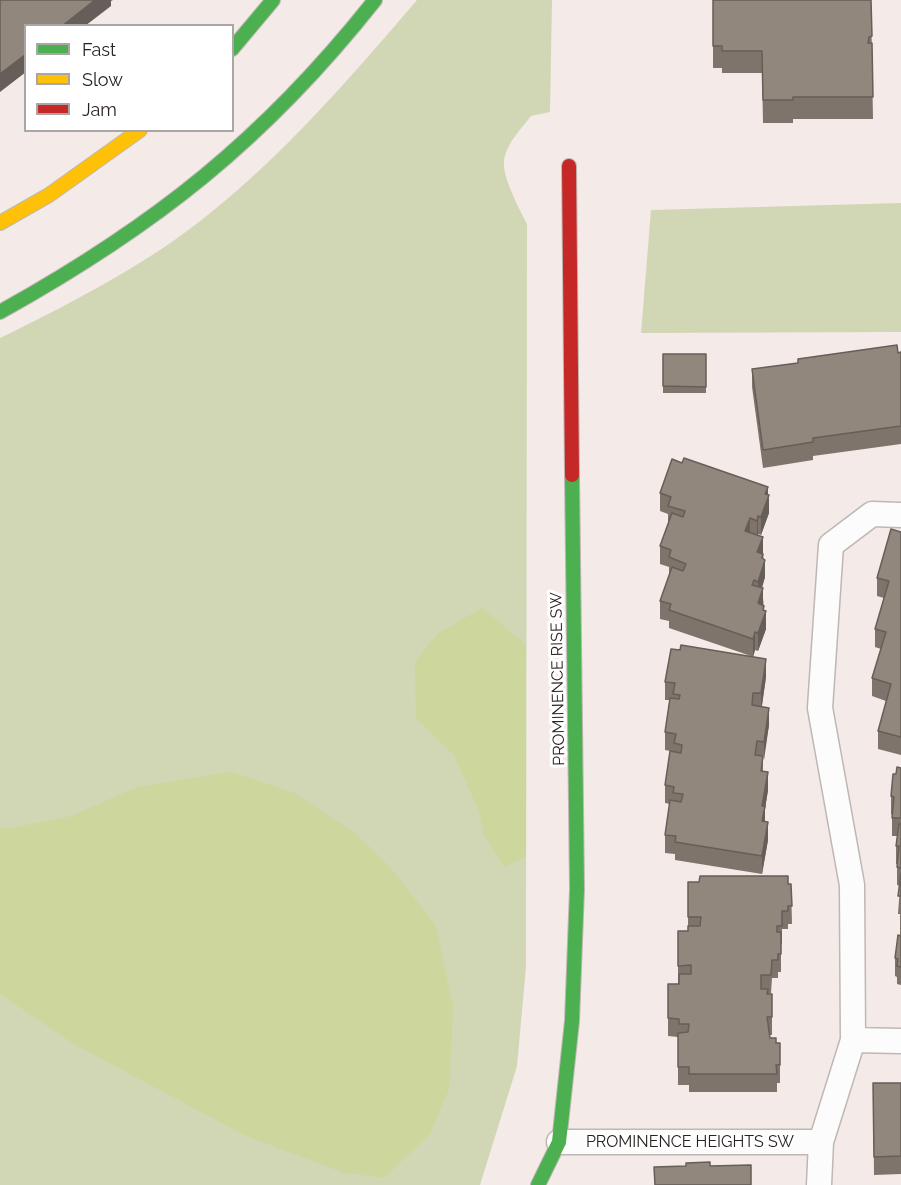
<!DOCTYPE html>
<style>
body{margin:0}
#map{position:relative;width:901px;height:1185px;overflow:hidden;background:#f4ebe8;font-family:Raleway,sans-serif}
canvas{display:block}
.legend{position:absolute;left:24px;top:24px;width:210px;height:108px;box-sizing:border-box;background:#fff;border:2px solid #a9a6a5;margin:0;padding:8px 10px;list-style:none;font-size:18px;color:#28211f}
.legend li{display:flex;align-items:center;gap:12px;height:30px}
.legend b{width:30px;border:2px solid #a9a6a5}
</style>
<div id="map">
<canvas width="901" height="1185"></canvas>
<ul class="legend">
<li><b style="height:8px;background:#4caf50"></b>Fast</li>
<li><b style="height:8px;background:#ffc107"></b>Slow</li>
<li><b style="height:8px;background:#c62828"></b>Jam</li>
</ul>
</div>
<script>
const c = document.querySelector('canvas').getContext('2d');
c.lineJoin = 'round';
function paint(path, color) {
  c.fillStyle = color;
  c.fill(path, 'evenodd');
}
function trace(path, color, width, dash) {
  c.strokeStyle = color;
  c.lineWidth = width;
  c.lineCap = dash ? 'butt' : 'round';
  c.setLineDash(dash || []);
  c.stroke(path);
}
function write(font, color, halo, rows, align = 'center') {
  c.font = font + ' Raleway,sans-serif';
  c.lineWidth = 6;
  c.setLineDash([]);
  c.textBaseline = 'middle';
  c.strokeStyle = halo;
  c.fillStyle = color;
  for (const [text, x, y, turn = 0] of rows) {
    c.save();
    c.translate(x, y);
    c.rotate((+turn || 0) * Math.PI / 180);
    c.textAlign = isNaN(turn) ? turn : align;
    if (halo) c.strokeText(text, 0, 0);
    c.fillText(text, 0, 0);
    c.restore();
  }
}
paint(new Path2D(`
 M417,0h135l-2,112 -19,4c-10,13 -25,28 -27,45 -2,16 16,49 23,63l-1,743 -9,99 -37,119h-480v-847c66,-32 147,-74 204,-120 80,-63 147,-141 213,-218z
 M901,203v129l-260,1 10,-123z`), '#d1d6b5');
paint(new Path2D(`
 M482,608l44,37v211l-22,11 -20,-32 -5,-24 -25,-56 -38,-36 -1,-57 22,-28z
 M231,772l63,21 61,40 35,34 46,59 17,81 -4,82 -20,46 -45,43 -42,-6 -98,-37 -170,-91 -74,-50v-167l7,2 65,-13 65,-29z`), '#ccd69d');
const lane = new Path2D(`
 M853,1040l48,1
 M559,1142h262
 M819,1185l2,-43 32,-102 -1,-155 -32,-177 11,-163 41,-31 29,1`);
const fast = new Path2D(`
 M232,49l41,-49
 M0,312c155,-86 265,-173 375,-312
 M538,1185l21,-43 13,-121 5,-132 -5,-414`);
const slow = new Path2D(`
 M0,223l49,-28 91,-65`);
const jam = new Path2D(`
 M569,166l3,309`);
trace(lane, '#beb7b4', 27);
trace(fast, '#beb7b4', 16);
trace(slow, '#beb7b4', 16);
trace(jam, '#beb7b4', 16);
trace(lane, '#fdfcfc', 24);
trace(fast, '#4caf50', 14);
trace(slow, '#ffc107', 14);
trace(jam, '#c62828', 14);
paint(new Path2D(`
 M713,0h158l2,119h-80v4h-30l-1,-50h-40v-5h-9z
 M901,352v92l-88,12v4l-50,8 -11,-81v-18l46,-6v-4z
 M663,354h43v39h-43z
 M660,493l108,2 1,18 -8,22 -3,-1v1l5,18 2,24 -3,11 4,41 -8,22 -3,-1 -2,7 13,20 -4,29 7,19 -6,35v11l5,19 -3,19v13l3,18 -6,34 -87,-14v-6l-10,-1v-18l5,-31 -5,-1v-18l5,-34 -5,-1v-18l5,-32h-5v-18l15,-32 71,6 -82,-28v-7l-9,-2v-18l9,-26v-8l-9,-3v-18l8,-22v-10l-8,-3z
 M901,532v223l-23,-6v-18l8,-30 -14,-5v-18l9,-29 -6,-2v-18l9,-31 -7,-2v-18z
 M901,768v217l-4,-1v-7l-2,-1v-18l5,-23v-21h-2l2,-28 -3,-1v-21h-1v-18l1,-10h-5v-21l-1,-1v-18l5,-22z
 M688,882l103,2 1,40h-4v5h-6v15h-1v28h-3v6h-6l-1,15h-3l4,1v41h-3l1,3 6,5h4v40h-3v9h-88v-7h-11v-48l-10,-1v-52h10v-53h10z
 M873,1083h28v91l-27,1z`), '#7e746c');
paint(new Path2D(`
 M95,0h18l-2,1v5l-26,20h-23z
 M26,54v18l-26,20v-18z
 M768,487v12l1,-4v18l-8,22v-18l4,-23z
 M758,516v18l-1,5v-18z
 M750,518v18l-5,-5z
 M763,537v18l-6,-3z
 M763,554v12l2,-6v17l-7,23v-18z
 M763,588v18l-5,-3z
 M764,606v10l2,-5v18l-8,22v-18z
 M755,632v18l-2,7v-18z
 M766,659v18l-5,34v-18z
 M769,708v17l-5,35v-18z
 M768,772v18l-3,19v15l-3,15v-33z
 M768,822v18l-6,34v-18z`), '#665e58');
const building = new Path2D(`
 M0,0h95l-33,26h-36v28l-26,20z
 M713,0h158l1,36 -3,1 -1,6h4l1,54h-80v3h-30l-1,-49h-40v-5h-9z
 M897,345l1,8 3,-1v74l-88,12v4l-50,8 -11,-81 46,-6v-4z
 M663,354h43v33l-43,-1z
 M684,458l84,29 -3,7 4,1 -8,22 -3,-1 -1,5 -7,-3 -5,13 18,6 -6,15 6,2 -1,4 3,2 -7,22 -4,-2 -2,5 11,3 -5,15 6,3 -1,4 3,1 -8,22 -3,-1 -2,7 -84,-29 2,-6 -11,-3 12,-34 11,4 3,-7 -17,-7 2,-7 -11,-4 12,-33 11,4 2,-6 -17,-5 3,-9 -11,-4 12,-34 10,4z
 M891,529l10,3v205l-23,-6 13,-47 -19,-6 14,-46 -11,-3 14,-48 -12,-3z
 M681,645l85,14 -5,34h-8l-1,12 17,3 -5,34 -7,-1 -2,14 8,1 -2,15 7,1 -6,34h3l-3,15 6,1 -6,34 -87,-14 1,-6 -11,-1 5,-35 11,2 2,-8 -10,-1 1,-6 -9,-2 5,-34 11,2 1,-8 -8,-2 2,-9 -11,-2 5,-34 9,1 1,-4 -7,-1 2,-11 -10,-1 6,-33 9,1z
 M897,767l4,1v50h-9l2,-21 -3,-1 2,-22h3z
 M899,824h2v44l-4,-1 2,-21h-3z
 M901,873v23h-3z
 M700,876h88v8h3l1,22h-4v5h-6v15h-5v6h4v22h-3v6h-6l-1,15h-10v14h7l-1,5h5v23h-5l3,21h6v5h4v22h-4l1,9h-88v-7h-11v-34l10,-1 1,-8h-10v-5l-11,-1v-34h11v-10h12v-9l-13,1v-35h10v-5h12l1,-9h-13v-35h11z
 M898,935l3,1v-1v32l-4,-1 1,-7 -3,-1z
 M873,1083h28v73l-27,1z
 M710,1162v4l41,-1v20h-96l-1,-18 32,-1v-3z`);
paint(building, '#92877d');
trace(building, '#665e58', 1.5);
write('16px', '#28211f', '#fff', [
 ["PROMINENCE RISE SW",558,679,-91],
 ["PROMINENCE HEIGHTS SW",690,1142]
]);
</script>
